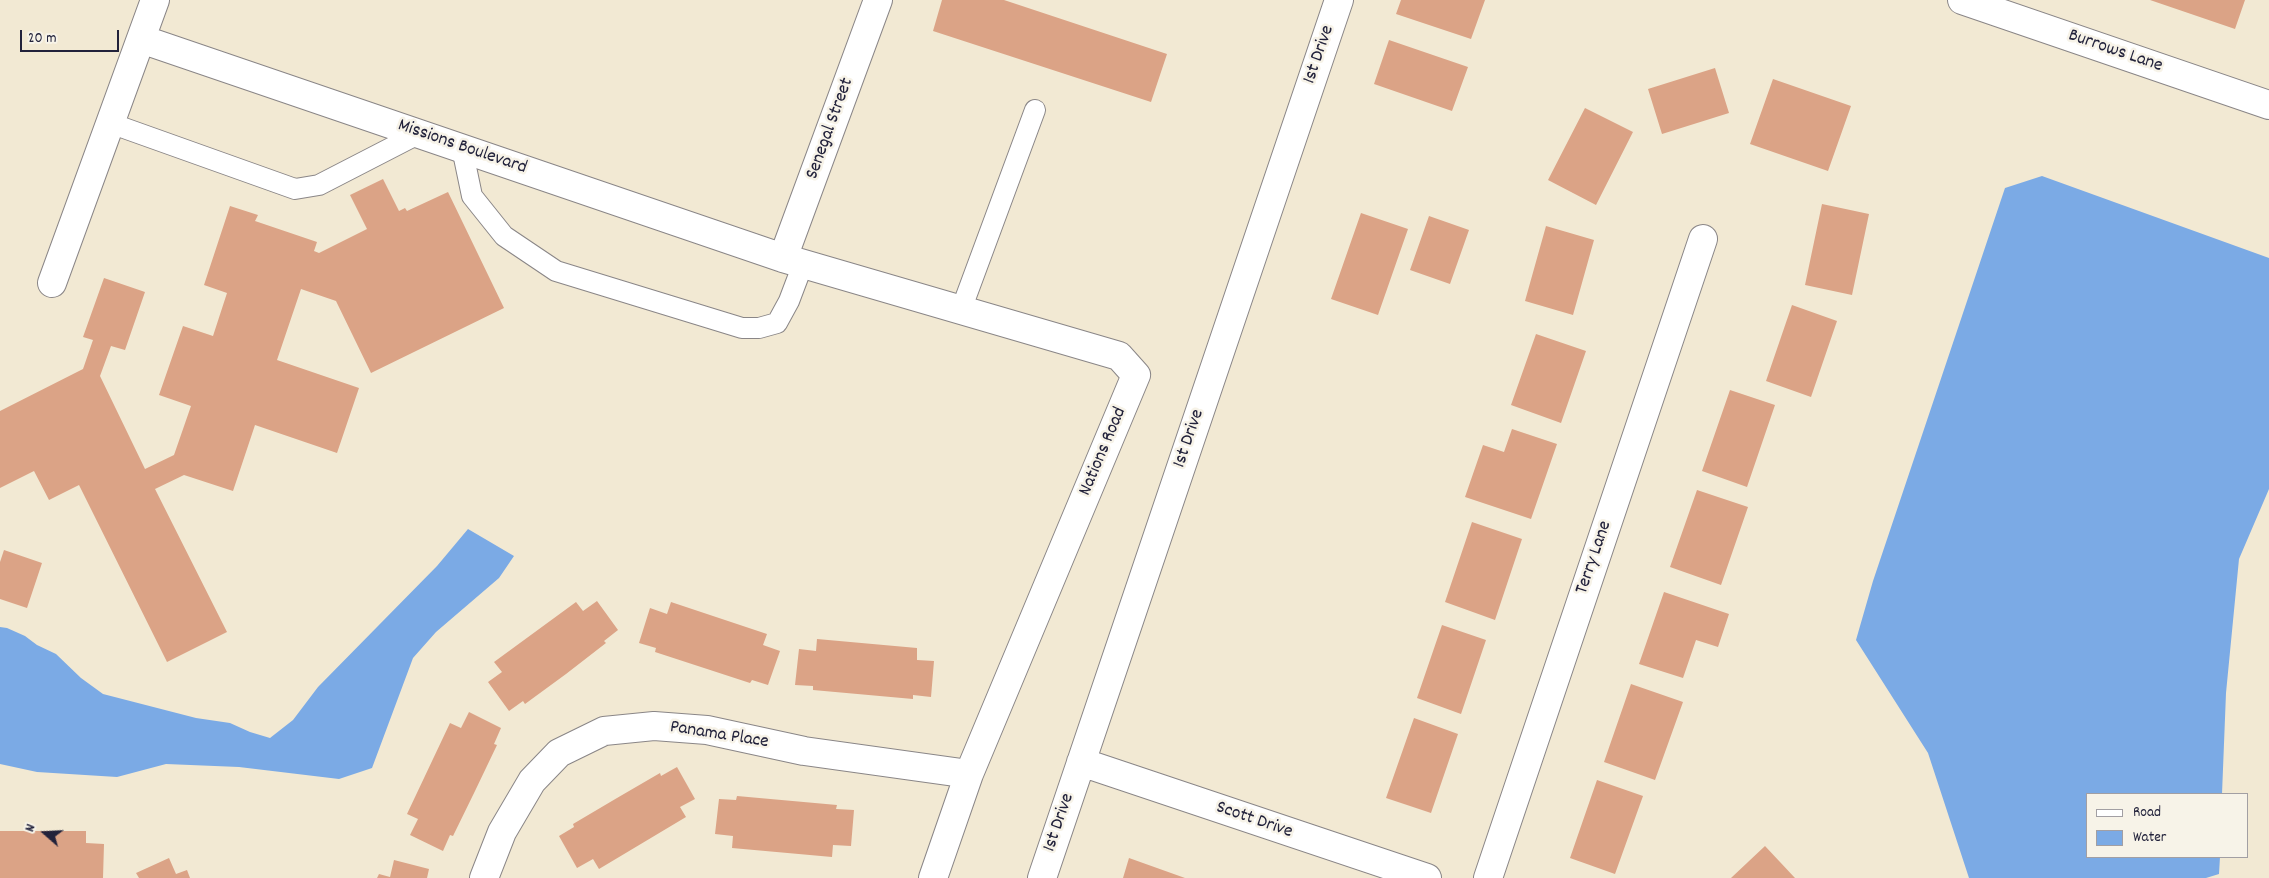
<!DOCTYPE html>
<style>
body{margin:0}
#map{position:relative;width:2269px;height:878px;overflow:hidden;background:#f2e9d3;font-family:Dekko,sans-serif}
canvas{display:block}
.legend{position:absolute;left:2086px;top:793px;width:162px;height:65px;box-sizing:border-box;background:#f7f3e8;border:1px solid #a29fa3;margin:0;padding:6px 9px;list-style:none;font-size:15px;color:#22223b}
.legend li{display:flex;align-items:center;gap:10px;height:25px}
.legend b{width:25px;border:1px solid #a29fa3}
.north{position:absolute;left:20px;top:808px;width:50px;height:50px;-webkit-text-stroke:4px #f7f3e8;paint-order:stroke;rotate:289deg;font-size:14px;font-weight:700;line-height:20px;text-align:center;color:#22223b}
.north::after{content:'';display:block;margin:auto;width:18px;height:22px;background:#22223b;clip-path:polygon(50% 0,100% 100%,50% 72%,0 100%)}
.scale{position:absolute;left:20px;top:30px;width:99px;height:22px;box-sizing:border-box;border:2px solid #22223b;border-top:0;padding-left:6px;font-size:15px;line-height:18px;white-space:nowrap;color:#22223b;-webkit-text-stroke:4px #f7f3e8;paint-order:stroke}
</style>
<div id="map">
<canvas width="2269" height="878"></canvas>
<ul class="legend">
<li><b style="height:6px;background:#fff"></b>Road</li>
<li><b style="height:14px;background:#7baae5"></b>Water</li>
</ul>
<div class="north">N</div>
<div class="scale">20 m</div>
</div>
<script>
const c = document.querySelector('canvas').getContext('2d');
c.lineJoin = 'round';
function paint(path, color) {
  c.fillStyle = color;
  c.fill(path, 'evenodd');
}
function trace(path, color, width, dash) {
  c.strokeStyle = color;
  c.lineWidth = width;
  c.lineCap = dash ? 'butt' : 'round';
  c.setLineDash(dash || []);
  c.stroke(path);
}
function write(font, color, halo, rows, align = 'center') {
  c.font = font + ' Dekko,sans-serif';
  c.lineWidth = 5;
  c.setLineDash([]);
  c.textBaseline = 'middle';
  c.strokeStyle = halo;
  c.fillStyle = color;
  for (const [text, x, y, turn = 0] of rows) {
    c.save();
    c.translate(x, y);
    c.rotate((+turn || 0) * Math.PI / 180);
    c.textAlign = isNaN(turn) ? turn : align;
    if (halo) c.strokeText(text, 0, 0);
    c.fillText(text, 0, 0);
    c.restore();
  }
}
paint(new Path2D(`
 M2042,176l227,82v231l-30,70 -13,134 -4,101h-134v63h132l-1,17 -13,4h-237l-41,-125 -72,-113 17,-59 132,-393z
 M468,529l46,27 -15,22 -63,54 -23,26 -41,110 -33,11 -100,-12 -73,-3 -49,13 -80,-5 -37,-8v-137l7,1 18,8 12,9 19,9 25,24 22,16 93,24 34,5 20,9 20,6 23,-18 25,-33 119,-121z`), '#7baae5');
paint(new Path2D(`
 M942,0h62l163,54 -16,48 -218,-71z
 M1401,0h84l-14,39 -75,-25z
 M2150,0h95l-10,29z
 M1389,40l79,27 -16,44 -78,-27z
 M1715,68l14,45 -67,21 -14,-45z
 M1773,79l78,27 -23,65 -78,-27z
 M1585,108l48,24 -37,73 -48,-25z
 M383,179l16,32 6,-3 2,3 41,-19 56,116 -133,65 -35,-72 -35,-12 -24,71 82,28 -22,65 -82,-28 -22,66 -49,-16 -29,14 72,143 -60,30 -88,-177 -30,15 -15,-29 -34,17v-77l83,-42 10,-29 -10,-3 21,-59 41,14 -20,58 -14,-4 -11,30 45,93 29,-14 17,-49 -32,-11 24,-69 30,10 14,-43 -23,-8 26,-79 28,9 -3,6 62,21 -3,9 5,2 48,-24 -17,-34z
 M1822,204l47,10 -17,81 -47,-10z
 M1361,213l47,16 -30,86 -47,-16z
 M1429,216l40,14 -19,54 -40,-14z
 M1546,226l48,14 -21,75 -48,-14z
 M1792,305l45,16 -26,76 -45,-16z
 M1536,334l50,17 -25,72 -50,-18z
 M1730,390l45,15 -28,82 -45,-16z
 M1512,429l45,15 -26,75 -66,-22 18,-52 21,7z
 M1697,490l51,17 -27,78 -51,-18z
 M1472,522l50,17 -27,81 -50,-18z
 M4,550l38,13 -15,45 -27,-9v-37z
 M1664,592l65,22 -11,33 -22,-7 -13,38 -44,-14z
 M597,601l21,29 -14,11 2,2 -40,31 -41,30 -2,-3 -14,10 -21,-29 14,-10 -8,-10 82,-60 7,9z
 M671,602l96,32 -4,11 17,6 -12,34 -16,-5 -2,3 -95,-31 1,-4 -17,-5 11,-35 17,6z
 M1442,625l44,15 -25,74 -44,-16z
 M817,639l100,9v12l17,1 -3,36 -18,-2v4l-100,-9v-4l-18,-1 4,-36 17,2z
 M1631,684l52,18 -28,78 -51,-18z
 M469,712l32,16 -7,16 3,1 -22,46 -22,45 -3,-1 -7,16 -33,-16 8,-16 -11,-5 43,-91 11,5z
 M1414,718l44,16 -27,79 -45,-15z
 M677,767l18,32 -15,8 6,10 -87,52 -6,-10 -16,9 -18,-32 15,-9 -1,-3 44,-26 43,-25 1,3z
 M1597,780l46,16 -28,78 -45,-16z
 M737,796l100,9 -1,4 18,1 -3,36 -18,-1 -1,12 -100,-9 1,-12 -18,-2 4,-35 17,1z
 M0,831h86v12l18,1 -1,34h-103z
 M1765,846l30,32h-64z
 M169,858l7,16 11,-4 3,8h-51l-3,-5z
 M1129,858l56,20h-62z
 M394,860l35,9 -2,9h-50l2,-4 11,3z`), '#dba386');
const service = new Path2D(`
 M110,123l185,66 24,-4 99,-51
 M462,148l10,48 32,40 52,35 186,57h17l18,-5 12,-22 14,-37
 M961,310l74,-200`);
const minor = new Path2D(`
 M1962,0l307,105
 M141,39l642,219 336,98 17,19 -167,399 -36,104
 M783,258l95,-258
 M52,283l103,-283
 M1081,762l346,116
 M484,878l18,-46 30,-51 27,-28 45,-22 50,-5 53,4 97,21 165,23
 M1042,878l297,-878
 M1488,878l215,-639`);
trace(service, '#8a8687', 22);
trace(minor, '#8a8687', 30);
trace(service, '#fff', 20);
trace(minor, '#fff', 28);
write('19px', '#22223b', '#f7f3e8', [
 ["Burrows Lane",2115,52,19],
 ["1st Drive",1320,55,-71],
 ["Senegal Street",831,129,-70],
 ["Missions Boulevard",462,148,19],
 ["1st Drive",1190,439,-71],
 ["Nations Road",1104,452,-67],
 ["Terry Lane",1595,558,-71],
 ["Panama Place",719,736,9],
 ["Scott Drive",1254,821,19],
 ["1st Drive",1060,823,-71]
]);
</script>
